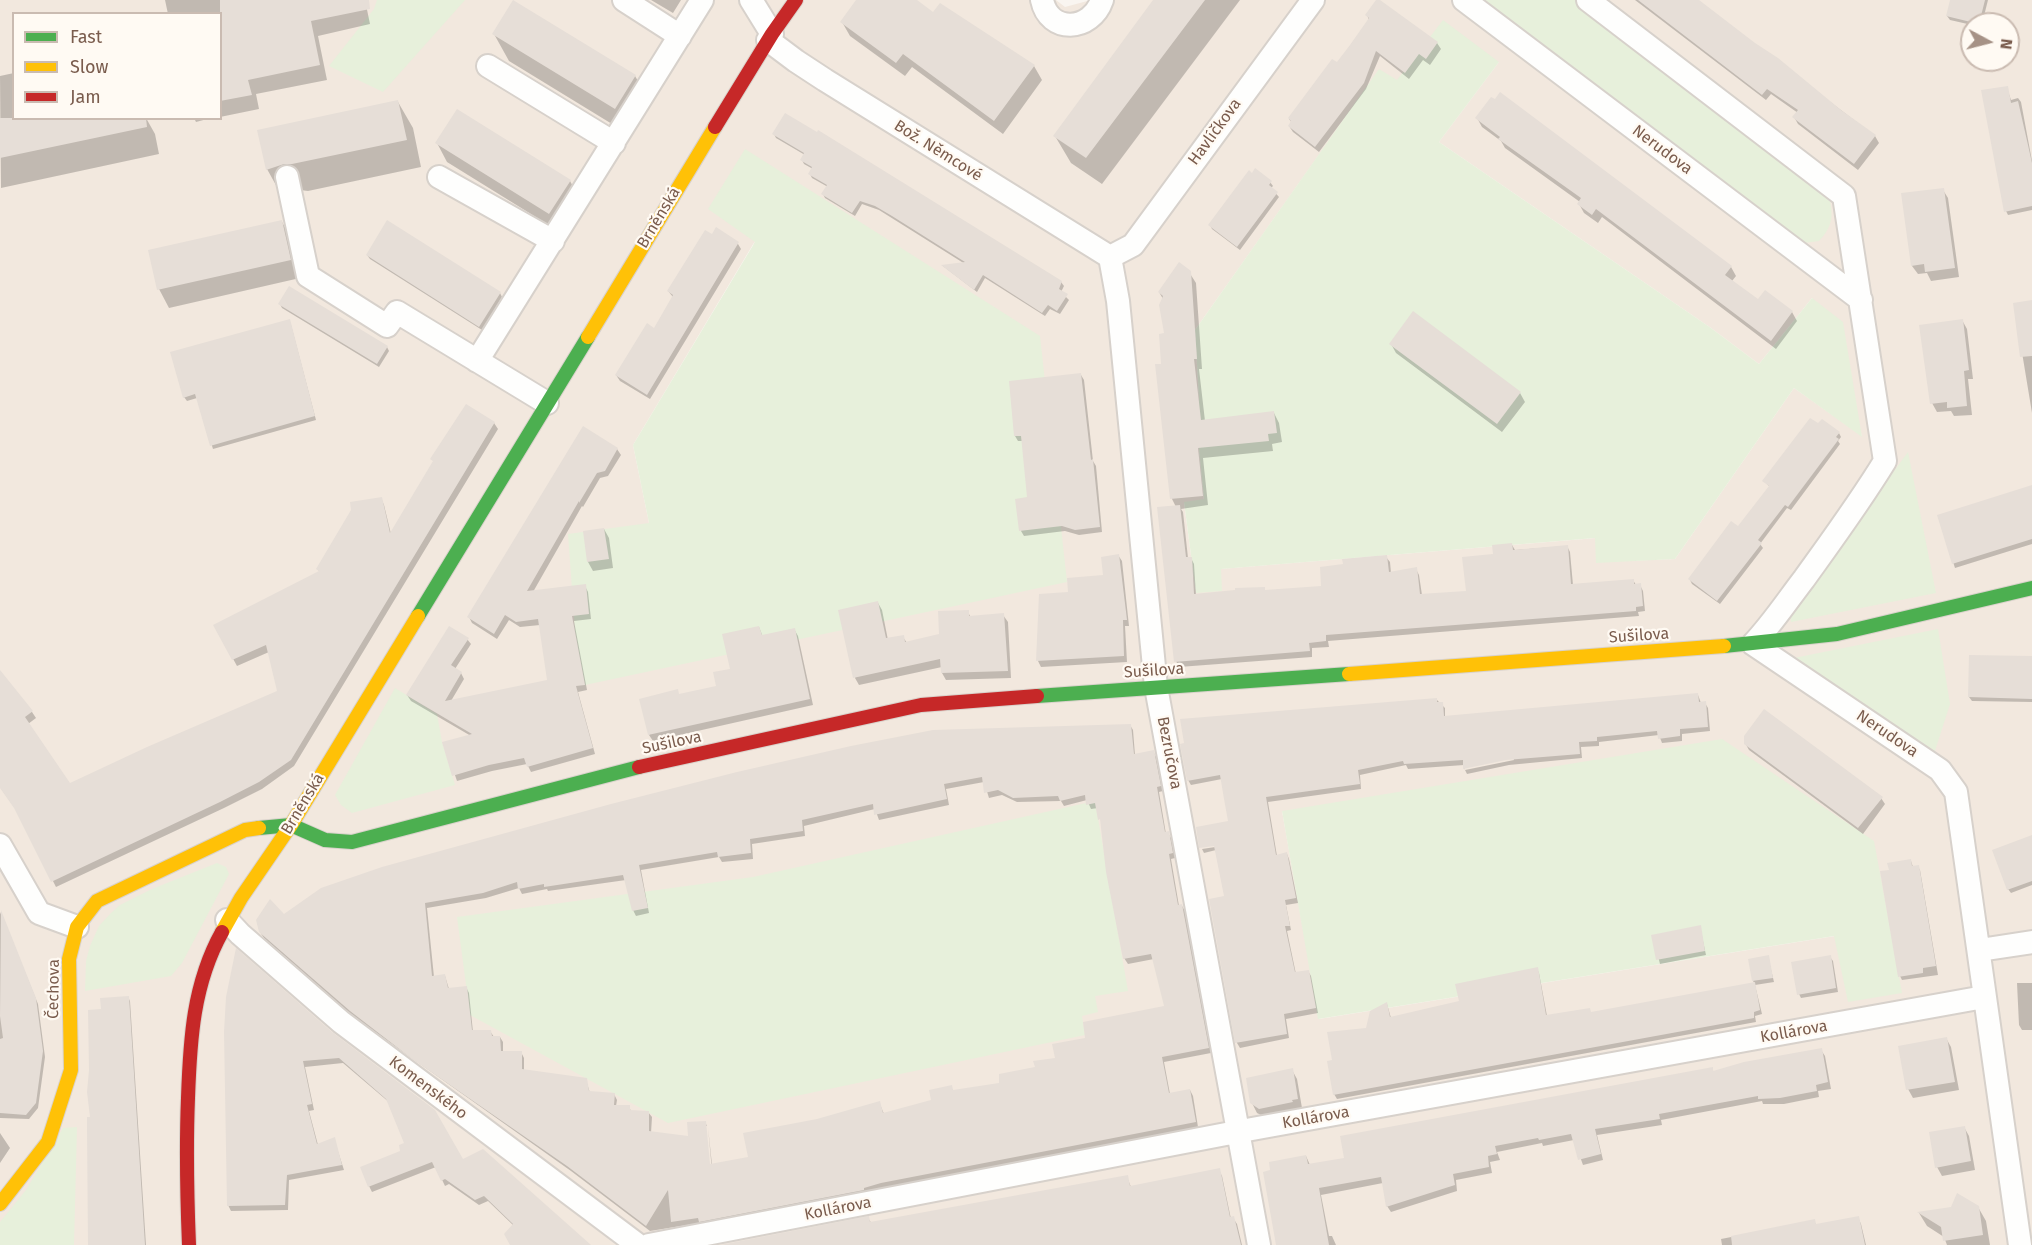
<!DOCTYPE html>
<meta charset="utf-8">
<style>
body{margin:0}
#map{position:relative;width:2032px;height:1245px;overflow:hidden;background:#f9f5f0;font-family:"Fira Sans",sans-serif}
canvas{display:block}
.legend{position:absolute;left:12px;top:12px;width:210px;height:108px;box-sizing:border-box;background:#fffaf3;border:2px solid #cabbb1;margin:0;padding:8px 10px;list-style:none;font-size:18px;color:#7a5c4d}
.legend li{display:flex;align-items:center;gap:12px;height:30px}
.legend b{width:30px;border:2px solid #cabbb1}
.north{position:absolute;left:1960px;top:12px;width:60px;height:60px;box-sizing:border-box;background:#fffaf3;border:2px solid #cabbb1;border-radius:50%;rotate:97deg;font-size:16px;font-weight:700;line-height:24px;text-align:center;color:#7a5c4d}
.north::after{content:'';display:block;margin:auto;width:21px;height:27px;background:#a69286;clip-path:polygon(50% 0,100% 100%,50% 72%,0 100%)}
</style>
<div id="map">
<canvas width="2032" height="1245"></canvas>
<ul class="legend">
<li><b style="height:8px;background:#4caf50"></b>Fast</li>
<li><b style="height:8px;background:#ffc107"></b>Slow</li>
<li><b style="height:8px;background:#c62828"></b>Jam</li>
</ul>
<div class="north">N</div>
</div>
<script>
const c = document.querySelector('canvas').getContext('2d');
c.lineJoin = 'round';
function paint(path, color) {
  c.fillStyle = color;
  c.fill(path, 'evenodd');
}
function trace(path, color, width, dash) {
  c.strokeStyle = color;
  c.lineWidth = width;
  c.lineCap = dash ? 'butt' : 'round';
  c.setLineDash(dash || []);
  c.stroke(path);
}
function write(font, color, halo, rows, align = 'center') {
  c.font = font + ' "Fira Sans",sans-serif';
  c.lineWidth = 4.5;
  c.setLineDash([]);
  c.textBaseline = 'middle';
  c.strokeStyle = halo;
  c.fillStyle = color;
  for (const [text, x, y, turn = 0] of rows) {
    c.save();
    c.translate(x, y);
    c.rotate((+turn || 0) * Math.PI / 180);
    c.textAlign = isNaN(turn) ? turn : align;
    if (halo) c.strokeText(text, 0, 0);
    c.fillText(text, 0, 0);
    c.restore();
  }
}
paint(new Path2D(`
 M0,0h1056l9,7 26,-7h941v1245h-2032zM14,14h206v104h-206zM1972,24h36v36h-36zM1499,62l-60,80 272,186 48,36 53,-66 50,138 -68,-48 -119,171 -79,3v-24l-376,31 -24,24 -12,-90 20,-3 -8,-80 3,-21 -4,-69 184,-260 18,11zM755,241l-106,282 -16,-78zM1282,811l592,30 -39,95 -516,83z`), '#f2e8de');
paint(new Path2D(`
 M377,0h88l-82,92 -54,-26 45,-57z
 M1478,0h100l250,192c5,21 7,32 -9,49l-15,2 -22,-10z
 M1443,20l56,42 -60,80 272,186 48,36 53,-66 31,24 19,115 -68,-49 -119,171 -79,4 -1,-25 -374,31 1,22 -26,2 -12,-91 20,-3 -8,-79 3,-21 -4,-69 184,-261 18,11z
 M745,149l295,187 27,246 -482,103 -10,-54 -7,-97 81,-11 -16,-78 122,-203 -47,-33z
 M1908,452l28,141 -145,29 -1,-9z
 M1938,629l12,75 -15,47 -140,-88 -1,-5z
 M395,688l42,26 5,28 13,43 -103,28 -11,-8 -6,-10z
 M1722,739l152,102 28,152 -54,9 -14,-66 -516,83 -36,-208z
 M1095,801l33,190 -33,5 3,16 -16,4 3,19 -417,88 -198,-108 -13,-98 296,-40z
 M217,863l9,4 3,7 -47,89 -11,13 -86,15 1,-30 4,-15 9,-20 12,-13 9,-8 32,-16z
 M77,1127l-3,118h-74v-23l26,-32 37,-62z`), '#e7f0db');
paint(new Path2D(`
 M165,0h200l5,24 -52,12 9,44 -71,14 3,15 -39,8v-103h-52z
 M651,0h30l-8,13z
 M858,0h56l20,14 100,52 8,14 -39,54 -91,-67 -7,9 -55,-40 -8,-14z
 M1155,0h85l-138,184 -31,-21 -16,-27z
 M1378,0l59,43 4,6 -11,16 -7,-5 -14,19 -29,-23 -14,33 -47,63 -26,-20 -4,-6 3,-3 -3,-4 48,-55 32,-44 -2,-5z
 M1635,0h61l179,136 4,7 -21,27 -60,-46 -4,-7 4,-4 -27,-19 -5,6z
 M1951,0h37l-6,24 -10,1 -22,-5 -3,-4z
 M494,34l141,42 16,27 -21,32 -121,-74z
 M14,73v45h132l9,16 4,20 -158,34 -1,-112z
 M2007,88l4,12 7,-2 3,4 11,59v49l-24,5 -2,-4z
 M398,102l15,26 8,39 -113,24 -8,-1 -18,6 -15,-27z
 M194,118h17l-15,4z
 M1477,118l254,149 5,9 -4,5 27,20 33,11 5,9 -21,28 -174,-132 -4,6 -14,-10 -5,-9 1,-2 -75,-54 -4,-7 -19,-14z
 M774,134l287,148 3,4 -3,6 8,8 -9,14 -10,-5 -5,7 -60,-38 -8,14 -34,-26 22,-2 -86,-54 -17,-6 -7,12 -30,-18 -2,-4 5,-7 -16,-9 -2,-4 3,-5 -9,-5 -2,-4 3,-5 -29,-17z
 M437,143l133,38 10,18 -20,33 -113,-70z
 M1270,182l3,4 -2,2 8,9 -39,53 -28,-21 -2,-4z
 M1943,190l5,8 11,79 -28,4 -4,-8 -9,1 -6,-8z
 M282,222l10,18 8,38 -131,30 -10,-19z
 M717,229l21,15 3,5 -91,150 -30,-18 -4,-6 39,-45 18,-33 -5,-6z
 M367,255l133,38 2,4 -20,33 -112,-71z
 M1189,272l7,11 6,86h-3l6,52 69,-8 5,10 3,19 -10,2 1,7 -70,7 5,47 -27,4 2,3 5,46h3l3,6 2,31 127,-8 63,-30 4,5 1,11 25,-4 3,6 3,20 46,-3 27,-36 17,-11 3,5 52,-4 3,6 3,33 60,-5 3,5h4l3,6 2,20 -7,1 1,4 -311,25 1,6 -17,1v9l-133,10 -3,-6v-154l-4,-8 -15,-133 6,-1 3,-30 -3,-36 -4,-7z
 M2032,301v112l-18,-109z
 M280,304l107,43 2,4 -10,16 -97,-59z
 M1962,320l5,9 6,50h-5l4,36 -18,1 -3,-5 -14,1 -5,-9z
 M291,325l25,95 -103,29 -16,-51 -10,3 -3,-4z
 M1391,344l129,49 5,9 -23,30 -106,-79z
 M1081,375l3,5 9,81 3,5 6,66 -23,3 -14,-4 -41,5 -3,-5 8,-33 -6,-57h-5l-3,-5z
 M494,423l4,6 -204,337 -32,23 -38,19 -168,79 -38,-75 -18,-25v-100l7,-6 25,31 4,6 -8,6 41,61 210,-94 -10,-39 -32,14 -22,-40 105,-53 -2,-4 63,-71 3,7 7,29 43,-72 -2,-3z
 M1839,433l2,4 -3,4 2,3 -49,66 -4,-2 -27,36 3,4 -43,56 -28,-20 -2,-4 49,-52 31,-41 -6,-6z
 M617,449l4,6 -13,21 -8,2 -17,29 -1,-1 -49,86 52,-6 3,6 3,27 -17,2 13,69 -9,2 17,62 -64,18 -4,-8 -35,7 -35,10 -13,-38 27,-7 -60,-35 -4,-6 60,-56 4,5 -16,25 6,4 3,6 -13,22 98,-19 -9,-57 -20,2 -11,-7 -12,19 -25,-16 -3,-6z
 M2032,487v57l-77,24 -17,-52z
 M604,529l5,9 4,30 -20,3 -5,-9 -4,-30z
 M1118,555l4,6 7,65h-4l2,36 -86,5 -3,-6 3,-66 28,-1 36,-18z
 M878,603l4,7 6,30 15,-3 4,6 33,-8 28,-23 3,6 32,-3 5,7 3,56 -65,2 -4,-7v-6l-83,18 -4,-7z
 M759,627l4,10 31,-8 4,7 15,69 -160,36 -4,-6 31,-39 38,-9 14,-17z
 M2032,657v45l-60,-1 -3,-4z
 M1698,695l3,8h4l3,5 2,23 -28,3v7l-20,2 -3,-8 -60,7v4l-18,1 1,11 -73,7 -42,9 -2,-4 49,-10 -1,-3 -48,10v3l-1,-5 -56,4 -2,-4 -46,10 1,14 -93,13 9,54 10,-2 2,5 9,44 -12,2 5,25 -4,1 9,43 12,-3 3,5 7,37 -32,6 3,19 -49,10 -3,-5 -26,-143 14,-3 -9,-47 -12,3 -2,-4 20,-3 8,-24 -8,-43 -31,6 -3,-5 248,-81 9,9v9z
 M1130,725l3,5 2,25 18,-4 3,6 7,34 -4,1 7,42 2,-1 3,5 4,20 -4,1 8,47h3l3,5 26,142 -47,9 6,32 20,-4 3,6 5,31 -314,61 -176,37 -2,-3 -56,9 -79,-60 -217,-154 -90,-79 -4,-6 24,-16zM984,782l5,16 13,-3 15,7 44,-1 3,5 23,-6 4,9 7,-1 4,15 22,135 4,6 26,-5 12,48 -79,32 -30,20 -57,25 -46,8 -3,-5 -18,14 -49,13 -5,-12 -62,19 -68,37 -37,7 -4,-38 4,44 -3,1 -4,-46h2l-2,-4 -15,15 -39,-4 1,-16 -4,-5 -17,-1 -2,-4 -13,-1 1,-6 -3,-6 -24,-1 -4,-13 -62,-9v-13l-3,-6h-18v-10l-3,-5h-6l-4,-6 -17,1 -4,-39 -3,-6 -17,2 -4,-13 -11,1 -7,-69 59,-10 33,-10 3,6 25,-5 1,2 78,-11 7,30 3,6 13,-3 -8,-43 78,-13 3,5 31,-3 -1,-15 53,-8 -1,-10 71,-17 4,11 70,-15 -3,-16z
 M1745,743l136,55 4,6 -22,30 -114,-84z
 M2032,837v48l-21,8 -3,-4z
 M1911,861l2,6h5l2,3 18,105 -36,5 -2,-4 -10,-105z
 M0,912l38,92 7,53 -7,51 -9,11 -29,-1z
 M1700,927l6,28 -46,9 -7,-28z
 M236,951l227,210 124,84h-75l2,-19 -26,-25 -9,4 -30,-21 -4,2 -9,-19 -64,25 -3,-6 33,-34 4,-8 -16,-41 -47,-40 -38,4 9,43 -5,1 9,34 16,-6 10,31 -55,10 -1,30 -57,1 -3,-6z
 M1768,957l6,25 -19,3 7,29 -7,2 1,6 -419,77 -3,-5v-33l33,-31 20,-26 4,14 69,-16 77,-33 2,4 8,43 45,-2 163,-30 -2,-3z
 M1830,957l3,4 5,31 -37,6 -2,-4z
 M2017,983h15v47h-10l-3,-5z
 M128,997l2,4 16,244h-56l12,-234z
 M1946,1038l5,9 8,43 -46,8 -5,-9z
 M1821,1050l4,6 6,33 -13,2 1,6 -35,7h-21l-1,-3 -101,19 1,5 -65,10 6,25 -20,5 -9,-25 -31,6 -1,-3 -45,9 3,8 -10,2 2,11 -36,7 1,11 -66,21 -4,-6 -4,-23 -62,12 8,41h3l4,9h-58l28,-89 4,9 36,-6 366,-90 2,3z
 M1292,1070l5,9 5,29 -6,1 1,2 -32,6 -8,-4 -5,-10z
 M1964,1127l5,9 6,34 -33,6 -5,-9z
 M0,1133l10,15 -10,15z
 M1219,1170l3,6 9,43 2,-1 4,6 5,21h-514l140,-27 4,6 255,-47 4,10z
 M1978,1207l8,14 4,24h-43l-3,-8 -17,-11 -8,-13 33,-5z
 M1858,1217l3,7 5,21h-144l-1,-6 93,-18 3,5z`), '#0003');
paint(new Path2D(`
 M220,0h149l1,9 -59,12 9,44 -72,15 4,15 -32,6z
 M513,0l123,75 -21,34 -123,-75z
 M856,0h61l16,12 7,-9 95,62 -41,56 -91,-67 -7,9 -56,-41z
 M1153,0h52l-119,158 -33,-22z
 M1376,0h4l58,42 -12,17 -7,-5 -14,19 -29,-22 -12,32 -49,64 -27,-21 3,-5 -3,-3 44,-59 5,3 13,-17 19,-27 -4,-3z
 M1638,0h61l56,43 23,15 63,52 35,25 -22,29 -62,-47 6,-7 -31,-21 -5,6z
 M1950,0h35l-6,24 -33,-8z
 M2008,86l3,17 7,-2 10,44 4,18v43l-28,6 -23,-122z
 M1500,92l232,174 -7,9 33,24 7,-9 28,21 -22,30 -175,-132 -4,6 -15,-11 4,-6 -83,-59 2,-2 -25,-19 16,-21 4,2z
 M398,100l9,40 -115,24h-8l-18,6 -9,-40z
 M457,109l114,71 -22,34 -114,-71z
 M785,113l32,19 1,-2 244,151 -3,8 9,5 -11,17 -9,-6 -6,8 -59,-38 -9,15 -33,-25 24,-3 -73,-46 -17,-10 -15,-5 -8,12 -31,-19 6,-9 -19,-11 4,-7 -12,-7 4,-7 -32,-19z
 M0,118h146l1,9 -147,31z
 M1255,168l17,13 -3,4 9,7 -41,55 -29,-22 41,-55 3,3z
 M1944,188l11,80 -30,4 -1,-8 -13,2 -10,-73z
 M282,220l9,40 -134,30 -9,-40z
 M387,220l114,72 -22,35 -113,-72z
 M716,227l23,15 -92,153 -32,-20 32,-52 7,5 19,-33 -6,-4 38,-61 7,4z
 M1179,262l12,9 6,88h-3l7,61 73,-9 3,22 -9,1 1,7 -71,7 5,48 -33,3 -15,-135h6l-2,-30 5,-1 -5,-28 4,-9 -5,-4z
 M289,286l99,60 -11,18 -99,-60z
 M2032,300v56l-12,1 -7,-54z
 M1413,311l108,81 -24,32 -108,-80z
 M290,319l25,97 -105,30 -15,-52 -12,4 -13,-46z
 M1963,319l6,51 -5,1 3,35 -20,2v-6l-17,2 -11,-79z
 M1081,373l10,87 2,-1 7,68 -25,3 -13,-4 -43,5 -4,-32 12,-2 -6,-61h-7l-5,-55z
 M466,404l29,18 -204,338 -32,22 -39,20 -169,80 -37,-74 -14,-20v-118l33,41 -8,6 45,66 77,-36 130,-56 -11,-46 -34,15 -19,-35 106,-54 -3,-2 35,-59 -1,-8 32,-5 8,36 43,-72 -3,-2z
 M1810,418l8,5 4,-4 18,13 -4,5 3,2 -51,68 -3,-2 -27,35 4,3 -45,58 -29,-22 43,-58 7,5 31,-40 -7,-5z
 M583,426l35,22 -13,23 -8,2 -18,30v-2l-52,90 59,-7 3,30 -17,2 13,69 -9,1 17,62 -66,19 -3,-9 -35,7 -37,11 -10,-34 30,-8 -66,-39 43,-69 20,12 -18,27 11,7 -17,29 102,-21 -9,-61 -22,3 -11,-7 -11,19 -27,-17z
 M2032,485v54l-80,25 -15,-49z
 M1180,505l6,52h6l2,37 41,-4v-2l30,-1v3l56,-4 -1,-19 23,-3 -1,-5 45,-4 2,17 28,-5 3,27 46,-3 -4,-34 31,-3 -1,-9 20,-2 1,7 55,-5 3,39 63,-5v5l7,-1 2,23 -7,1v4l-310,24v6l-17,2 1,8 -136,11 -17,-155z
 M604,528l5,31 -22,3 -4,-31z
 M1119,554l8,66h-4l1,36 -88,5 3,-67 29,-2 -1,-14 36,-3 -2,-18z
 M878,601l8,37 18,-3 1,7 34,-8 -1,-23 31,-1v6l35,-3 4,58 -67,2 -1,-14 -87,19 -15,-68z
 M759,626l3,9 33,-7 15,71 -162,36 -9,-36 39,-10 1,5 37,-8 -3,-14 17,-3 -8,-35z
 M1969,655l63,1v43l-64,-2z
 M1698,693l1,9 7,-1 2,26 -28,2v7l-22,3 -1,-8 -60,6v4l-18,1 1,12 -74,6 -43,9v-9l-59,4 -1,-3 -45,9 2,14 -94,13 10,58 11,-3 9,46 -11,2 5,26h-5l10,46 14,-2 7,38 -32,6 3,20 -52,9 -26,-144 15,-3 -10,-50 -15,2 -3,-21 32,-6 -4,-22 -4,-24 -33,6 -7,-37 4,-1 -4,-24 257,-21v4h6l1,14z
 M1764,709l119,88 -25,31 -114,-84v-8z
 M1131,724l3,30 20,-4 7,36 -4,1 4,23 4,22 4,-1 4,22 -4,1 5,29 4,22 4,-1 27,144 -47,9 7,36 21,-4 6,33 -315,61 -17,5v2l-165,32 -1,-4 -27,4 -3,-32 -22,36 -79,-60 -156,-108 -61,-47 -91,-79 -3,-12 14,-21 14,15 37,-26 61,-21 229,-63 126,-32 114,-26 82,-16zM982,777l2,16 14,-3 15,8 45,-2 2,5 25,-6 1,10 9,-2 3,17 2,-1 6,53 17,87 28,-5 13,52 -81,16 2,16 -33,6 3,14 -22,3 2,6 -36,7v9l-46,7 -1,-5 -23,5 2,10 -48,13 -3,-12 -63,18 -74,14 5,24 -38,7 -4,-43 -19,1 1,14 -39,-5v-20l-19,-1v-5h-16l1,-12 -26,-2 -2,-13 -65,-9v-18h-21l-1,-15h-8l-1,-6h-19l-5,-44 -19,2 -3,-14 -13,2 -7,-73 58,-10 34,-11 1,7 26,-5v3l79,-12 9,36 16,-3 -9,-43 78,-13 1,5 33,-4 -1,-14 53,-8 -1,-11 71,-16 1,11 73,-16 -3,-15z
 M2032,835v46l-25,9 -15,-40z
 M1911,859l1,7 7,-1 17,101 -13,2v5l-25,4 -18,-106 9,-1 -2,-7z
 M1,910l35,88 7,53 -7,52 -10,12 -26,-2v-74l3,-1 -3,-22z
 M1701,925l4,26 -49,9 -5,-25z
 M236,948l96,84 103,78 28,49 20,-10 108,96h-81l-6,-11 9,-10 -29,-28 -9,4 -30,-21 -4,2 -9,-19 -64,25 -8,-20 40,-16 -1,-6 5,-2 -18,-44 -47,-41 -36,3 9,43 -5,1 10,39 18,-7 7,28 -55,10 -2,30 -58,1 -3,-174 2,-35z
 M1769,955l4,23 -21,3 -4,-22z
 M1831,955l5,33 -39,7 -6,-33z
 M1538,967l8,48 44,-7 1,4 164,-30 5,28 -6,2v6l-421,77 -6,-34 5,-1 -5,-28 39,-4 4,-17 17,-9 3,15 69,-16 -4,-17z
 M129,996l16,249h-57l-1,-117v-11h3l-3,-25 2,-22 -1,-60 13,-1 -1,-11z
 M1947,1037l8,45 -49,8 -8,-44z
 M1822,1048l6,34 -12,3 1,6 -37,7 -22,1v-3l-99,18 1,5 -65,10 6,25 -23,6 -7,-26 -32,6 -1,-2 -43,8 2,8 -9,2 1,11 -36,7 2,11 -69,22 -5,-30 -62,11 10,57h-53l-13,-73 7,-2 -1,-8 37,-7 2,9 36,-6 -4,-22 373,-69v4l31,-9z
 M1293,1068l5,31 -6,1 1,2 -34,7 -9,-6 -4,-25z
 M1965,1126l6,35 -36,7 -6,-36z
 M1220,1168l10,49 4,-1 7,29h-521l149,-29 1,6 258,-47 2,11z
 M1957,1193l22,13 4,29 -40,6 -2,-14 -24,-15 34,-5z
 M1859,1216l6,29h-133l-1,-9 84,-17 1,5z`), '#e6ded7');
const street = new Path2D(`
 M624,0l56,36
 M751,0l21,34
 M1042,0c7,34 49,32 60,0
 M1464,0l397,300
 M1588,0l256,196 41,265c-25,41 -53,79 -81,118 -17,22 -32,45 -51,65l187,126 16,22 64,453
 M768,40l28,21 29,19 285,177
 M488,66l126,77
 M287,177l21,99 79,50 10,-14 150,91
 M439,177l114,64
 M1110,257l8,44 38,386 103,558
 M1110,257l23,-12 180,-245
 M477,361l225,-361
 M0,845l39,68 38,14
 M227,920l13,14 101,88 297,223
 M1980,950l52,-8
 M649,1245l603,-116 732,-132`);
const fast = new Path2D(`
 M418,616l170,-279
 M1724,646l113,-12 195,-46
 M1037,696l312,-22
 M259,828l32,-3 34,15 27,2 287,-75`);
const slow = new Path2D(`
 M588,337l127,-210
 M1349,674l375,-28
 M222,932l19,-34 50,-73 127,-209
 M0,1204l48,-62 23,-72 -2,-111 8,-32 20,-26 148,-71 14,-2`);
const jam = new Path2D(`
 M715,127l57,-93 24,-34
 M639,767l282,-62 116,-9
 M189,1245c-2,-49 -3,-98 -1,-147 2,-58 5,-114 34,-166`);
trace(street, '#d7d1cb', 26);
trace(fast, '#d9d2cb', 16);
trace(slow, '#d9d2cb', 16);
trace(jam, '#d9d2cb', 16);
trace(street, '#fefefd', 22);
trace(fast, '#4caf50', 14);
trace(slow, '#ffc107', 14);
trace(jam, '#c62828', 14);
write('16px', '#7a5c4d', '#fffaf3', [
 ["Havlíčkova",1215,132,-54],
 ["Nerudova",1662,150,37],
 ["Bož. Němcové",938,151,32],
 ["Brněnská",659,218,-59],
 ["Sušilova",1639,636,-4],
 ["Sušilova",1154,671,-4],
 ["Nerudova",1887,734,34],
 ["Sušilova",672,743,-12],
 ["Bezručova",1169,753,79],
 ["Brněnská",303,804,-59],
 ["Čechova",54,989,-89],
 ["Kollárova",1794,1032,-10],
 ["Komenského",428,1088,37],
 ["Kollárova",1316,1118,-10],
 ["Kollárova",838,1209,-11]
]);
</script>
